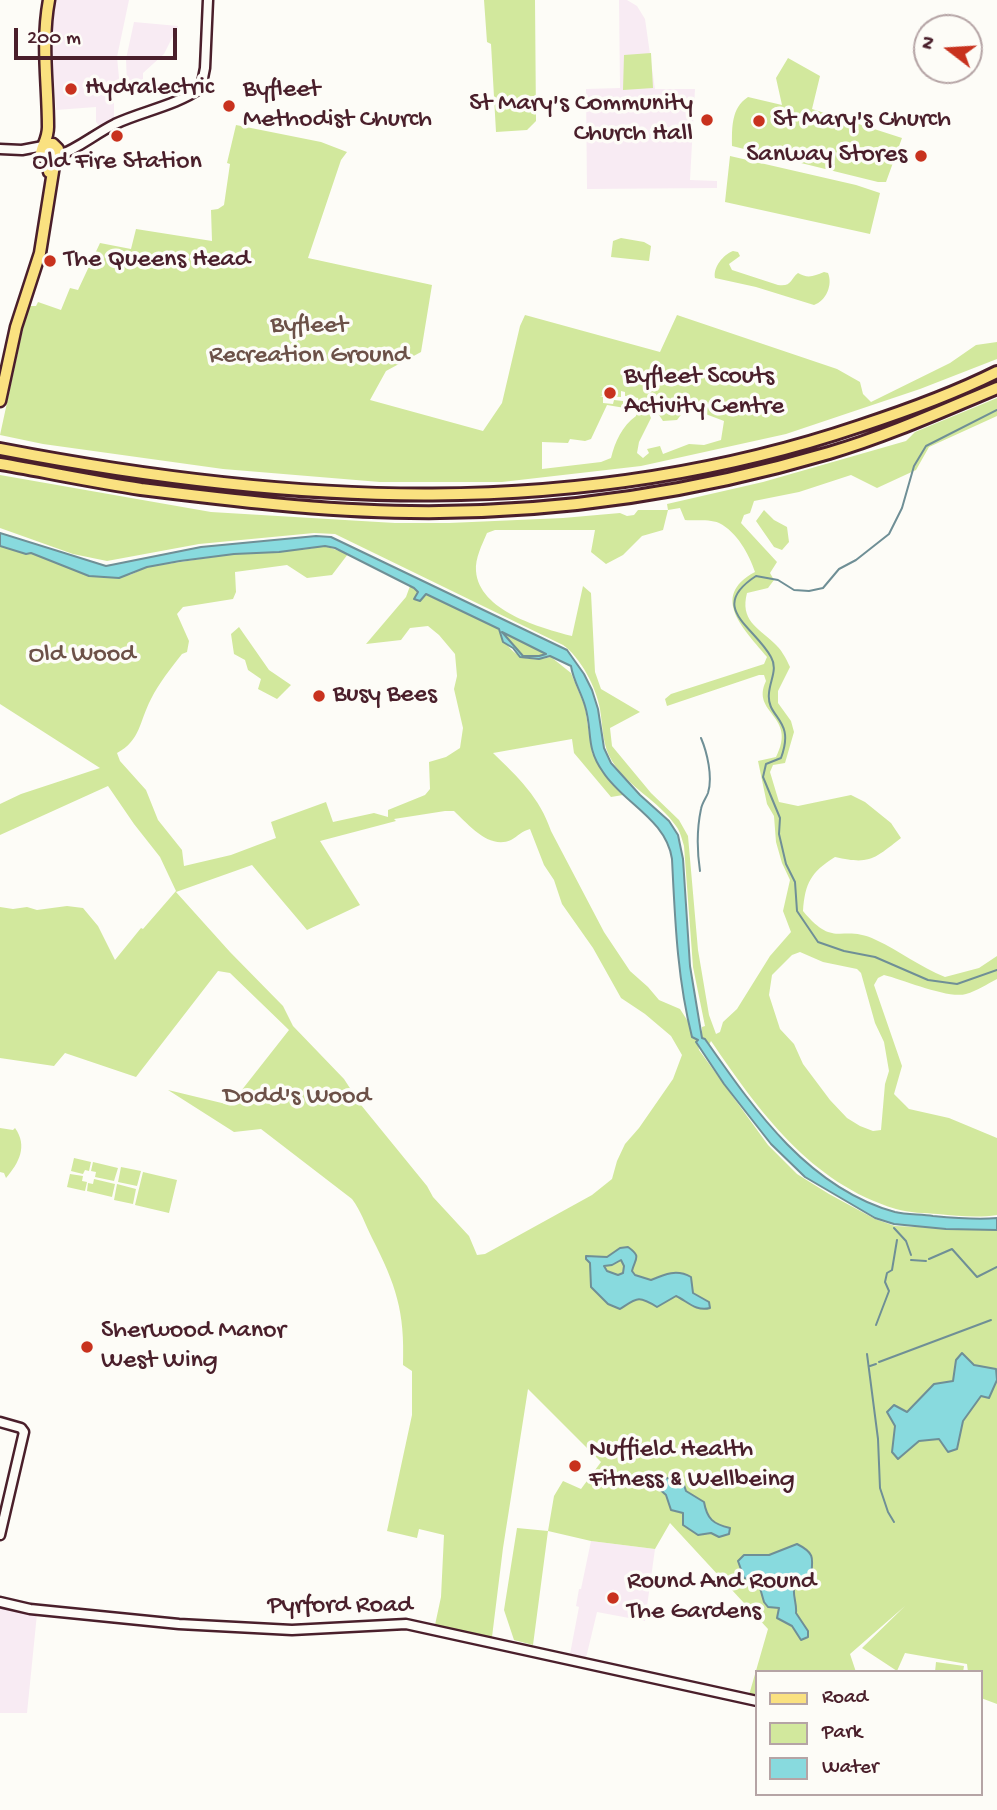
<!DOCTYPE html>
<style>
body{margin:0}
#map{position:relative;width:997px;height:1810px;overflow:hidden;background:#fdfcf7;font-family:"Gochi Hand",sans-serif}
canvas{display:block}
.legend{position:absolute;left:755px;top:1670px;width:228px;height:126px;box-sizing:border-box;background:#fdfcf7;border:2px solid #b5a4a5;margin:0;padding:9px 12px;list-style:none;font-size:21px;color:#4a1f2b}
.legend li{display:flex;align-items:center;gap:14px;height:35px}
.legend b{width:35px;border:2px solid #b5a4a5}
.north{position:absolute;left:913px;top:14px;width:70px;height:70px;box-sizing:border-box;background:#fdfcf7;border:2px solid #b5a4a5;border-radius:50%;rotate:287deg;font-size:19px;font-weight:700;line-height:28px;text-align:center;color:#4a1f2b}
.north::after{content:'';display:block;margin:auto;width:24px;height:32px;background:#c8321e;clip-path:polygon(50% 0,100% 100%,50% 72%,0 100%)}
.scale{position:absolute;left:14px;top:28px;width:163px;height:32px;box-sizing:border-box;border:4px solid #4a1f2b;border-top:0;padding-left:9px;font-size:21px;line-height:24px;white-space:nowrap;color:#4a1f2b;-webkit-text-stroke:5px #fdfcf7;paint-order:stroke}
</style>
<div id="map">
<canvas width="997" height="1810"></canvas>
<ul class="legend">
<li><b style="height:9px;background:#fae180"></b>Road</li>
<li><b style="height:19px;background:#d2e89d"></b>Park</li>
<li><b style="height:19px;background:#88dade"></b>Water</li>
</ul>
<div class="north">N</div>
<div class="scale">200 m</div>
</div>
<script>
const c = document.querySelector('canvas').getContext('2d');
c.lineJoin = 'round';
function paint(path, color) {
  c.fillStyle = color;
  c.fill(path, 'evenodd');
}
function trace(path, color, width, dash) {
  c.strokeStyle = color;
  c.lineWidth = width;
  c.lineCap = dash ? 'butt' : 'round';
  c.setLineDash(dash || []);
  c.stroke(path);
}
function write(font, color, halo, rows, align = 'center') {
  c.font = font + ' "Gochi Hand",sans-serif';
  c.lineWidth = 7;
  c.setLineDash([]);
  c.textBaseline = 'middle';
  c.strokeStyle = halo;
  c.fillStyle = color;
  for (const [text, x, y, turn = 0] of rows) {
    c.save();
    c.translate(x, y);
    c.rotate((+turn || 0) * Math.PI / 180);
    c.textAlign = isNaN(turn) ? turn : align;
    if (halo) c.strokeText(text, 0, 0);
    c.fillText(text, 0, 0);
    c.restore();
  }
}
paint(new Path2D(`
 M55,0h74l-12,57 2,21 -5,19v20l-3,4 -10,7 -5,-6v-15l-40,3 -5,-64z
 M619,0h8l10,6 8,13 10,70h40l-5,91 27,1v7l-130,1 -1,-100 34,-1z
 M134,22l44,4 -14,28 -21,19v9l-16,3 -1,-26z
 M591,1541l64,8 -10,72 -48,-9 -11,46 -16,-4 9,-47 -3,-1 3,-17h2z
 M0,1597l38,7 -11,109h-27z`), '#f8ebf3');
paint(new Path2D(`
 M484,0h51l1,121 -9,9 -31,2 -5,-88 -4,-2z
 M651,53l2,35 -30,2 1,-35z
 M788,58l32,18 -8,33 90,29 -16,44h-8l-146,-36c0,-18 -1,-38 16,-49l34,8 -6,-27z
 M236,125l85,17 26,10 -6,8 -33,98 124,27 -11,67 -35,19 -16,29 113,31 19,-28 18,-77 5,-11 135,37 17,-37 160,54 23,13 3,12 8,8 79,-39 26,-18 21,-3v17l-77,30 -134,45 -145,32 -139,16h-122l-157,-13 -180,-25 -43,-9 28,-129h8l2,-4 23,8 9,-22 8,2 22,-47 31,6 5,-20 76,12 -1,-31 7,-1 6,-4 6,-41 -3,-1zM621,391l4,1v4l13,2 1,5h-4l-1,4 -11,-1v-5l-9,-1 -1,4 -10,-1v-6l-3,-1 21,1zM647,403l6,3 10,15 14,-1 10,-13 37,14 -3,19 -17,5 -15,-1 -26,10 -3,-8 -13,3 2,4 -6,5 -6,-5 2,-11 12,-24 -3,-7 -3,-2zM607,405l30,5 -1,6c-14,10 -21,26 -25,42l-10,4 -59,7v-27l26,1 2,-4 15,2 6,-2z
 M730,156l126,29 24,8 -10,41 -145,-32z
 M621,238l23,4 7,4 -2,15 -38,-4 2,-16z
 M733,251l5,1 2,4 -11,8 3,6 46,15c14,2 12,-6 20,-12 10,6 16,3 26,-1l4,1c5,12 -2,28 -14,32l-58,-18 -41,-9c-2,-11 8,-23 18,-27z
 M997,398v18l-68,31 -13,23 -39,18 -26,-13 -52,17 -45,9 -4,12 -6,2 -3,8 36,39 -7,11 4,7 -6,8 -21,5c-7,27 10,34 27,50 7,6 12,15 16,24l-12,24v12l13,18 3,11 -9,31 -12,2 -3,7 9,30 19,4 53,-11 14,7 26,21 10,15c-27,21 -31,27 -66,19 -24,15 -30,26 -32,54 32,39 38,12 73,29 24,11 44,27 69,37l34,-9 18,-12v23c-10,5 -20,12 -31,15 -18,5 -62,-14 -82,-19l-6,3 -4,7 28,81 -8,28 15,15 40,9 48,20v77c-19,3 -39,1 -59,-1 -13,-1 -29,-1 -42,-5 -86,-26 -137,-98 -185,-168l-2,4 -7,-7v-11l3,-1 -12,-59 -9,-121c-2,-7 -4,-15 -8,-20 -17,-25 -48,-39 -64,-65 -10,-16 -9,-34 -12,-52 -4,-22 -19,-51 -37,-64l-228,-111 -21,-1 -115,11 -92,17 -34,-7 -73,-26v-53l211,37 184,11h54l114,-5 57,-5 7,3 7,-1 4,-5h30l-1,-6 96,-22 143,-41 9,-9zM680,508l5,12c9,1 25,-1 34,3 18,9 30,31 36,49 -47,25 -9,59 12,85l-3,7 -93,30 -6,5 2,7 92,-31h5l2,6c-16,33 32,34 10,76l-18,4 9,43 7,12 2,26 6,21 8,17 -7,31 8,21 -21,24 -33,53 -14,13 -3,10 -4,2 -7,-19 -11,-65 -10,-114 -9,-16 -28,-27 -39,-47 -2,-18 30,-16 -39,-23 -6,-17 -4,-79 -8,-7 -11,50c-31,-8 -93,-25 -96,-65 -1,-13 6,-26 11,-38l8,-3h100l-4,22 15,12 17,-9 19,-19 21,-6 5,-20zM800,952l23,10 34,7 4,4 14,50 9,19 5,29 -4,13 -4,46 -8,1 -13,-5 -13,-8 -17,-18 -27,-36 -9,-20 -14,-15 -11,-34 3,-20 20,-20z
 M764,510l10,10 13,7 2,15 -7,8 -8,-3 -18,-26z
 M0,546l26,8 5,-1 58,23 16,1 25,-2 17,-8 87,-13 74,-5 17,-3 23,8 -16,21 -25,3 -20,-13 -52,7 1,20 -3,7 -50,8 -6,7 12,27 -2,11 -5,2c-11,14 -23,29 -31,45 -12,23 -10,41 -34,54l3,8 26,29 12,30 24,30 2,16 47,-11 45,-17 -5,-16 55,-20 7,20 41,-9 14,4v-7l37,-15 5,-6 -1,-27 17,-5 14,-9 3,-20 -9,-39 3,-13 -2,-22 -16,-19 -11,-9 -18,2 -9,12 -35,4 40,-47 4,-11 9,6 -4,6 5,3 6,-7 73,35c10,25 24,35 52,28l20,16 14,34 7,46 18,29 13,13 -12,2 -37,-44 -2,-14 -79,14c25,24 47,45 58,78l53,101 26,39 18,16 11,13 21,9 9,14 3,14h5l2,13 69,95 29,29 32,20 46,25 20,7 102,4v474l-16,-6v-26h-13l-1,-8 -62,-11 -8,18 -35,-23 43,-42 -55,48 6,18h-99v25l-8,-2 19,-66 -98,-106 -15,26 -64,-8 -43,-10 -15,114 -19,-5 -10,-30 13,-82 31,3 6,-35 9,-15 18,8 20,-27 -73,-73 -25,159 -11,89 -57,-12 6,-28 3,-62 -25,-6 -2,9 -30,-7 25,-116v-44l-9,-6c2,-54 -7,-80 -31,-127 -7,-14 -11,-27 -20,-39l-91,-70 -27,3 -66,-42 62,15 59,-75 -59,-57 -12,-2 -82,106 -71,-24 -11,13 -54,-8v-151l13,2 14,-2 10,3 30,-4 16,2 15,18 17,34 26,-32 2,1 33,-38 -16,-34 -26,-33 -26,-38 -108,49v-31l21,-10 79,-26 -100,-64zM445,811h9c14,13 35,39 57,29 7,-4 11,-9 19,-11l14,36 10,15 8,24 31,44 28,50 24,16 26,22 11,19 -9,24 -34,49 -14,16 -8,17 -5,18 -20,16 -107,59 -8,1 -8,-19 -36,-39 -6,-11 -66,-81 -17,-26 -51,-53 -10,-20 -53,-54 -54,-60 76,-27 55,65 53,-25 -40,-64 76,-20 -2,-2z
 M239,627l30,43 22,15 -14,14 -19,-10 3,-10 -13,-9 -3,-10 -11,-6 -3,-20z
 M502,632l45,22 -8,3 -16,-1 -17,-17z
 M0,1128l13,2 2,-2c13,18 4,35 -9,50l-2,-5 -4,-1z
 M74,1158l17,4 -2,9 -4,-1 -2,4 -12,-3z
 M93,1162l25,6 -4,13 -19,-4 1,-5 -5,-1z
 M121,1167l20,4 -4,15 -19,-4z
 M143,1172l34,8 -8,33 -34,-8z
 M70,1174l13,2 -1,5 5,1 -2,9 -18,-4z
 M94,1179l21,5 -3,13 -25,-6 1,-8 5,1z
 M117,1184l19,5 -3,15 -19,-4z
 M936,1662l28,4 -1,6h-28z`), '#d2e89d');
const water = new Path2D(`
 M0,533l106,33 95,-19 115,-11 15,1 236,113 17,24 8,16 6,19 6,39 7,15 29,32 29,26 9,14 5,24 7,107 12,72 3,1c49,70 103,149 190,173 12,3 26,2 38,4 21,2 43,4 64,2v12l-51,-1 -52,-5 -19,-6 -70,-41 -34,-33 -47,-60 -28,-42 2,-2 -6,-3c-15,-59 -17,-118 -20,-178 -6,-40 -49,-56 -69,-87 -18,-25 -10,-40 -18,-66 -4,-14 -12,-26 -14,-40l-21,-10 -11,3 -19,-2 -7,-9 -10,-6 -4,-13 -73,-35 -6,7 -6,-2 4,-7 -4,-4 -79,-40 -10,-2 -46,6 -45,2 -54,7 -33,6 -28,11 -30,-2 -58,-23 -5,1 -26,-8zM502,632l44,22 -7,2h-16z
 M628,1247c14,10 7,11 4,24l3,4 16,5c14,-6 26,-11 40,-3l2,16 16,9 1,6c-14,4 -23,-7 -34,-12l-19,11c-19,-12 -20,-9 -37,2l-12,-5 -17,-17 -1,-24 -4,-4v-3l21,1 13,-9zM621,1260l3,6 -1,7 -5,2 -11,-4 -3,-5 8,-1z
 M962,1353l12,12 22,4 1,11 -8,18 -8,-2 -18,25 -6,28 -9,3 -9,-13 -20,2 -21,18 -6,-7 3,-26 -8,-14 7,-7 13,7 27,-28 19,-3 3,-21z
 M667,1478l16,4 3,9 18,11c3,17 9,22 26,26l-1,6 -10,3 -8,-4 -13,2 -15,-10v-12l-12,-3 -5,-15 -11,-10 6,-5z
 M797,1544c18,9 16,14 14,32l-12,11 -5,1c-1,9 3,16 2,25l12,18v6l-7,3 -9,-14 -15,-8 2,-10 -11,-1 -4,-5 -6,-21 -14,-3 -6,-17 6,-6h25z`);
paint(water, '#88dade');
trace(water, '#6f8f96', 2);
trace(new Path2D(`
 M997,410l-71,36 -12,20 -12,42 -13,26 -33,26 -17,9 -16,19 -14,3 -15,-1 -16,-10 -22,-4c-49,32 -2,50 15,81 7,12 -1,23 -2,36 -3,26 27,25 12,65l-15,6 -3,13 17,41 -1,16 7,30 9,18 2,29 21,31 26,9 31,6 53,23 29,4 40,-14
 M700,871c-3,-20 -3,-43 1,-62 1,-6 5,-11 7,-16 5,-16 -1,-41 -7,-55
 M894,1228l12,13 5,14
 M929,1259l23,-10 25,28 20,-10
 M911,1260l15,1
 M876,1325l13,-34 -4,-9 2,-9 5,-3 5,-30
 M867,1354l11,85 2,49 8,24 6,10
 M879,1362l112,-42
 M870,1366l6,-2`), '#6f8f96', 2);
const secondary = new Path2D(`
 M0,149l22,1 21,-4
 M58,156c21,-8 37,-22 57,-32 28,-13 60,-18 86,-36l4,-20 3,-68
 M0,1422l21,6 3,4 -24,103
 M0,1602l30,7 149,15 113,6 114,-6 351,77`);
const primary = new Path2D(`
 M49,0c-8,43 -1,84 -1,127 0,11 -5,17 -7,26l6,7 2,12
 M46,144h7l5,5v7l-7,4
 M0,401l16,-74 24,-74 15,-94`);
const highway = new Path2D(`
 M0,449c290,56 576,73 860,-23 46,-15 93,-32 137,-54
 M0,464c47,8 94,18 141,25 89,11 180,22 269,23 142,2 283,-19 419,-59 58,-17 113,-42 168,-65`);
trace(secondary, '#4a1f2b', 13);
trace(primary, '#4a1f2b', 15);
trace(highway, '#4a1f2b', 16);
trace(secondary, '#fdfcf7', 8);
trace(primary, '#fae180', 10);
trace(highway, '#fae180', 10);
for (const [x, y, r, color] of [
 [71,89,7,"#c8321e"],
 [229,106,7,"#c8321e"],
 [707,120,7,"#c8321e"],
 [759,121,7,"#c8321e"],
 [117,136,7,"#c8321e"],
 [921,156,7,"#c8321e"],
 [50,261,7,"#c8321e"],
 [610,393,7,"#c8321e"],
 [319,696,7,"#c8321e"],
 [87,1347,7,"#c8321e"],
 [575,1466,7,"#c8321e"],
 [613,1598,7,"#c8321e"]
]) {
  const dot = new Path2D();
  dot.arc(x, y, r, 0, 2 * Math.PI);
  c.fillStyle = color;
  c.fill(dot);
  trace(dot, '#fdfcf7', 2.5);
}
write('26px', '#4a1f2b', '#fdfcf7', [
 ["Hydralectric",85,89],
 ["Byfleet",243,91],
 ["Methodist Church",243,121],
 ["St Mary's Community",693,105,"right"],
 ["Church Hall",693,135,"right"],
 ["St Mary's Church",773,121],
 ["Sanway Stores",907,156,"right"],
 ["Old Fire Station",117,163,"center"],
 ["The Queens Head",64,261],
 ["Byfleet Scouts",624,378],
 ["Activity Centre",624,408],
 ["Busy Bees",333,696],
 ["Sherwood Manor",101,1332],
 ["West Wing",101,1362],
 ["Nuffield Health",589,1451],
 ["Fitness & Wellbeing",589,1481],
 ["Round And Round",627,1583],
 ["The Gardens",627,1613]
], 'left');
write('26px', '#6c5148', '#fdfcf7', [
 ["Byfleet",309,327],
 ["Recreation Ground",309,357],
 ["Old Wood",82,656],
 ["Dodd's Wood",297,1098]
]);
write('26px', '#4a1f2b', '#fdfcf7', [
 ["Pyrford Road",340,1607]
]);
</script>
